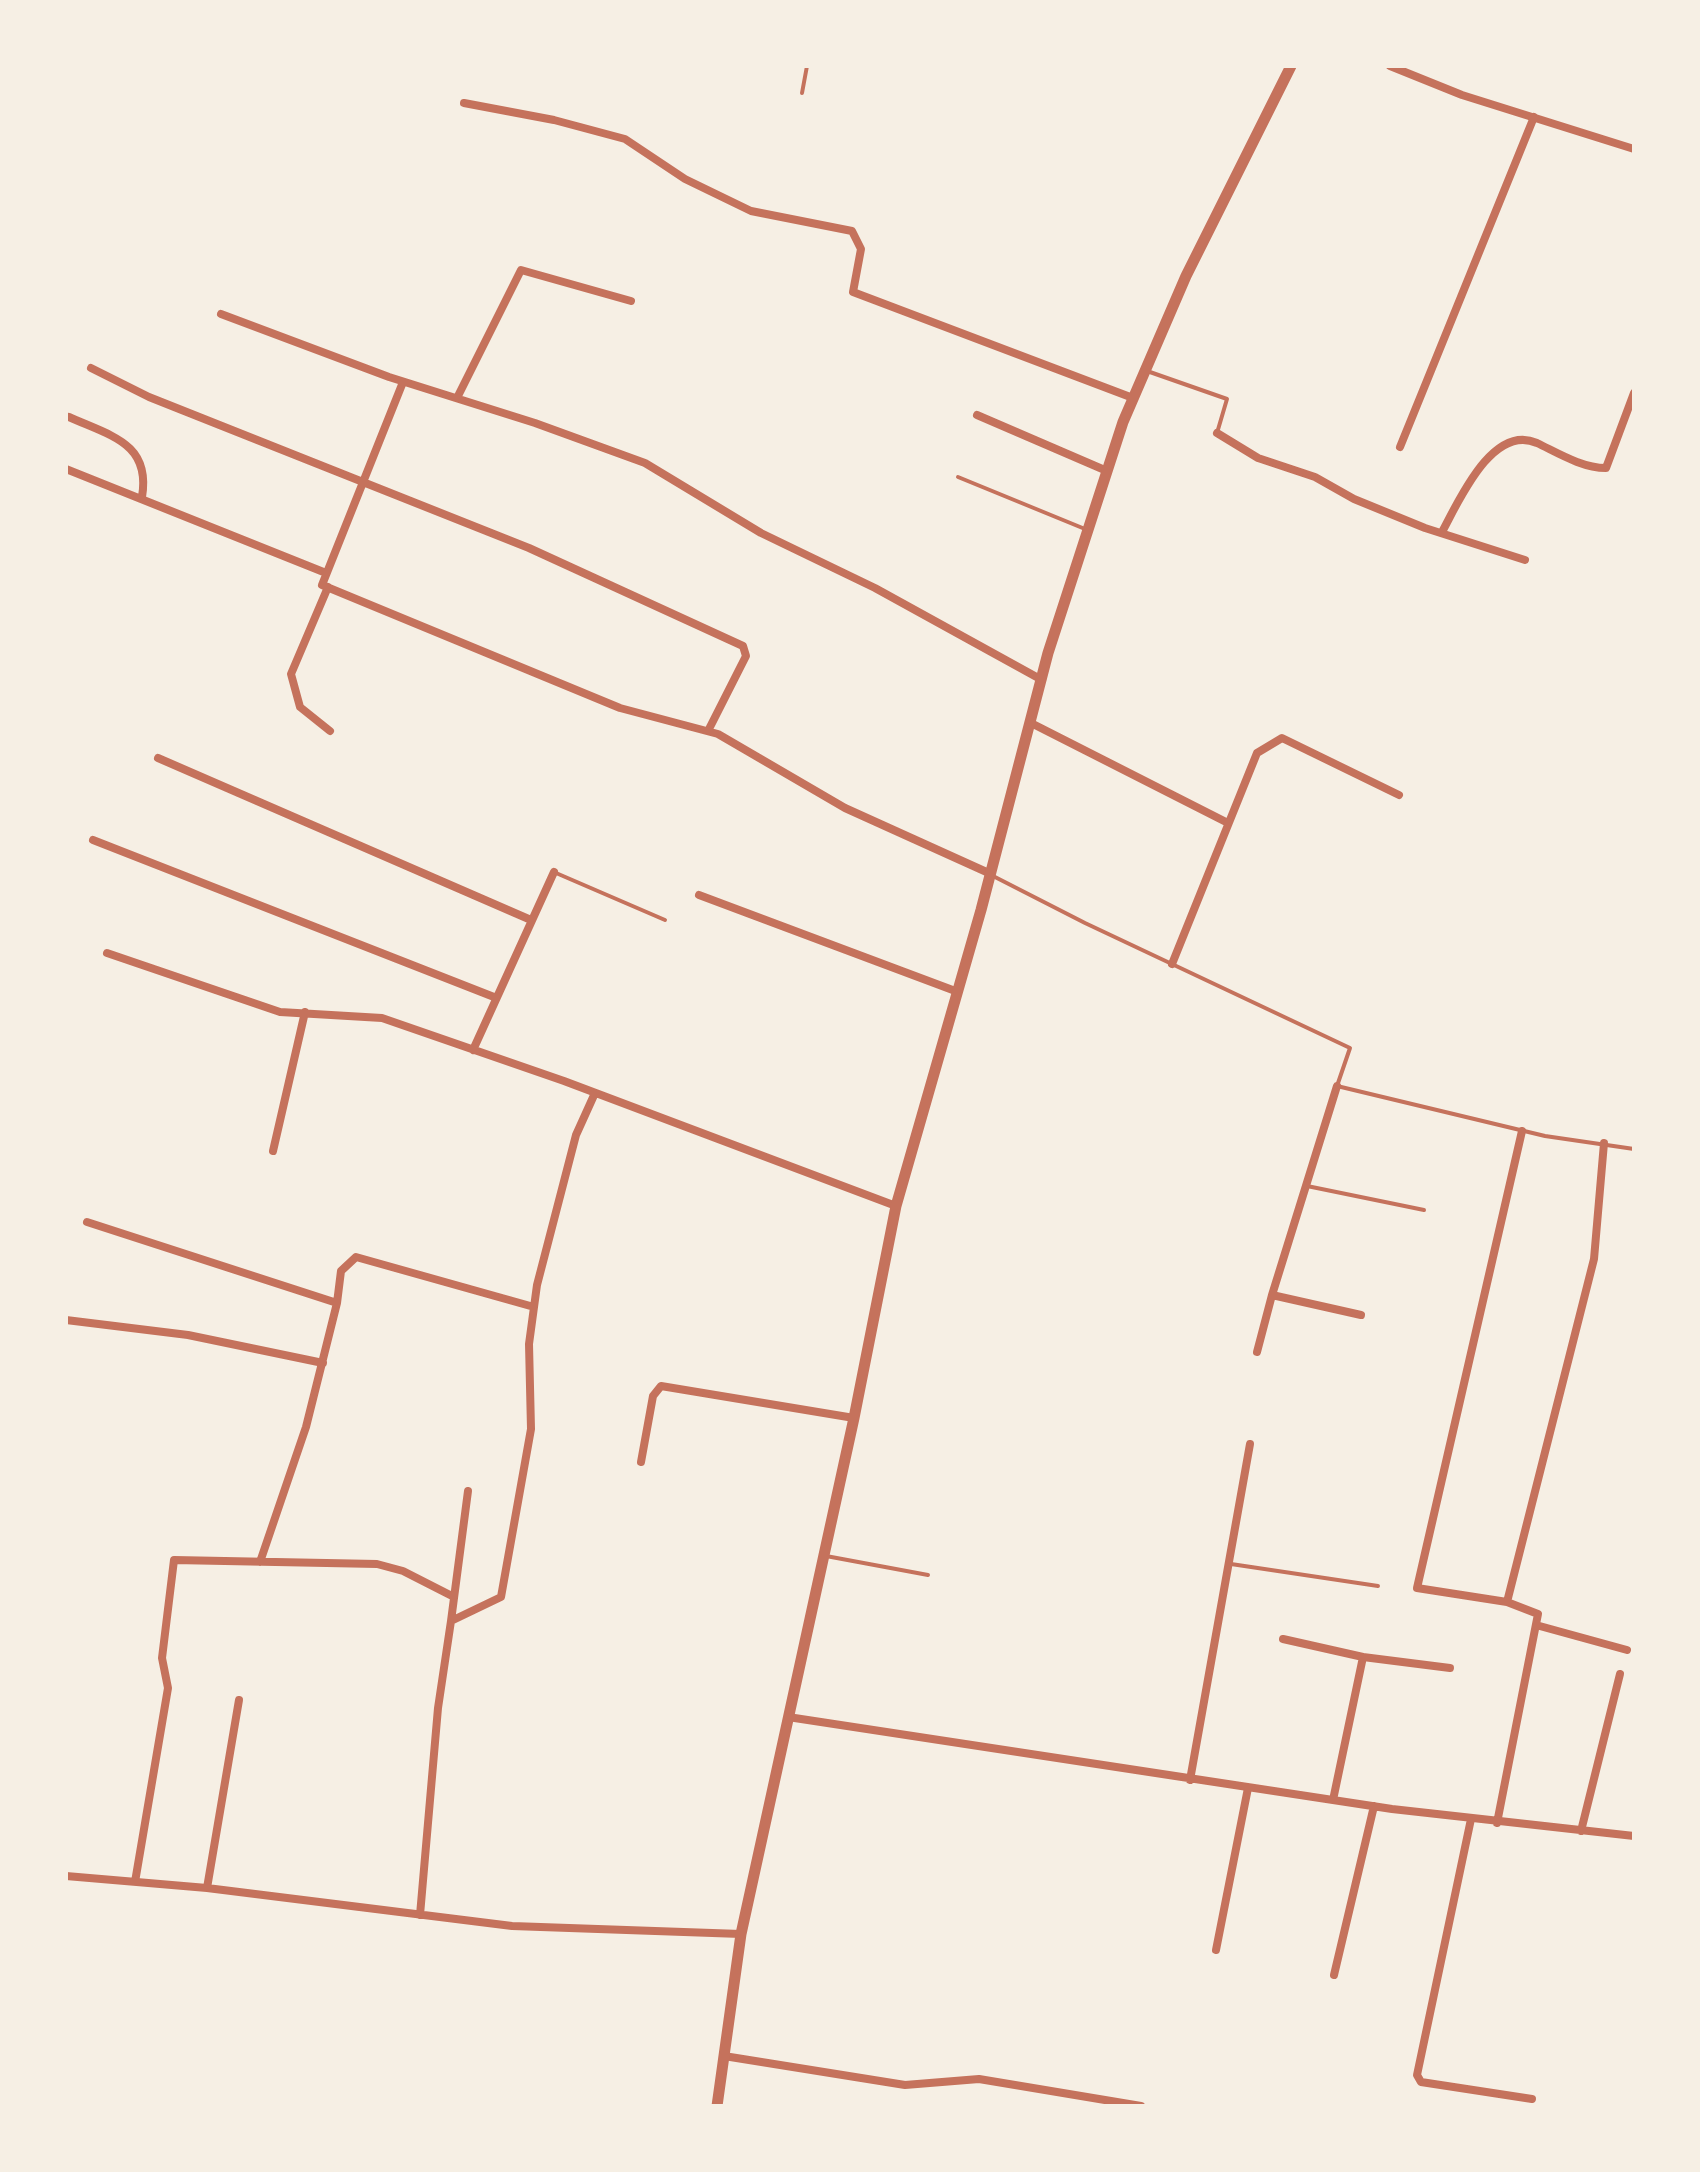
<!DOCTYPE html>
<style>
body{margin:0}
#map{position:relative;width:1700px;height:2172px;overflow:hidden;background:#f6efe4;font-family:"Noto Sans",sans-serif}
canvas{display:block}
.frame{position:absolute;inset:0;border:68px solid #f6efe4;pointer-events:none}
</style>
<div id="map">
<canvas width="1700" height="2172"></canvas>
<div class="frame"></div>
</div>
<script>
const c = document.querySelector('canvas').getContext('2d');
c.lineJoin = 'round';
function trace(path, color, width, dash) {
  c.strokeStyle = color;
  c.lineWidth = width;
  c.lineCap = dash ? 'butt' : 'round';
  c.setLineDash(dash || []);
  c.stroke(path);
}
trace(new Path2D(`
 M802,93l5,-27
 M1147,371l80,28 -10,34
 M958,477l127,52
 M556,873l109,47
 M993,876l92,47 265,125 -13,38 208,50 89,13
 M1307,1186l117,24
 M826,1556l102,19
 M1231,1564l147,22`), '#c5725c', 4);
trace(new Path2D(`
 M1390,66l72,29 172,54
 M464,103l90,17 71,19 60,40 66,32 101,20 9,18 -8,43 280,106
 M221,314l168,63 146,46 110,40 116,70 114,55 167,92
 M91,368l58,29 380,151 214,98 3,10 -38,75
 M403,382l-81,203 298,123 98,26 127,74 146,66
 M457,398l64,-128 110,31
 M977,415l130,56
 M69,417c42,19 82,26 73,80
 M1217,433l41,25 57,19 39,22 71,29 100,32
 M1400,447l134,-330
 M66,469l260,104
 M1442,532c16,-29 50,-109 95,-89 21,10 45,25 69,25l28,-75
 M328,587l-37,87 9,33 30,24
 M1031,723l197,100
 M158,758l373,162
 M93,840l401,157
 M699,895l259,97
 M107,953l173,59 102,6 182,63 332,125
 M1172,964l85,-211 25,-15 117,57
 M473,1050l81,-178
 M1337,1086l-65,209 89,20
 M273,1151l32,-139
 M87,1222l250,81
 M66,1320l122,15 135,28
 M1257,1352l15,-57
 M641,1462l12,-66 8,-10 193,32
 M260,1562l46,-135 31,-124 4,-32 15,-14 178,50
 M1507,1602l-90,-14 105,-457
 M451,1621l17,-130
 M1536,1625l91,25
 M1283,1639l80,18
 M788,1717l604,92 242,27
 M1190,1780l60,-336
 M1333,1800l30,-143 87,11
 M1471,1819l-54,256 4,7 111,17
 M1497,1823l41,-209 -31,-12 87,-343 10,-116
 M1581,1831l39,-157
 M66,1876l141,12 305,38 229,8
 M135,1882l33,-194 -6,-30 12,-98 203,4 26,7 51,26
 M207,1888l32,-188
 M420,1915l18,-207 13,-87 50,-24 30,-168 -2,-85 8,-59 39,-150 19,-42
 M1216,1950l32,-162
 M1334,1975l40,-169
 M724,2056l181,29 74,-6 162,27`), '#c5725c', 8);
trace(new Path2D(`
 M717,2106l24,-172 113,-516 42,-212 85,-296 67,-257 75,-231 63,-146 105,-210`), '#c5725c', 11);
</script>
